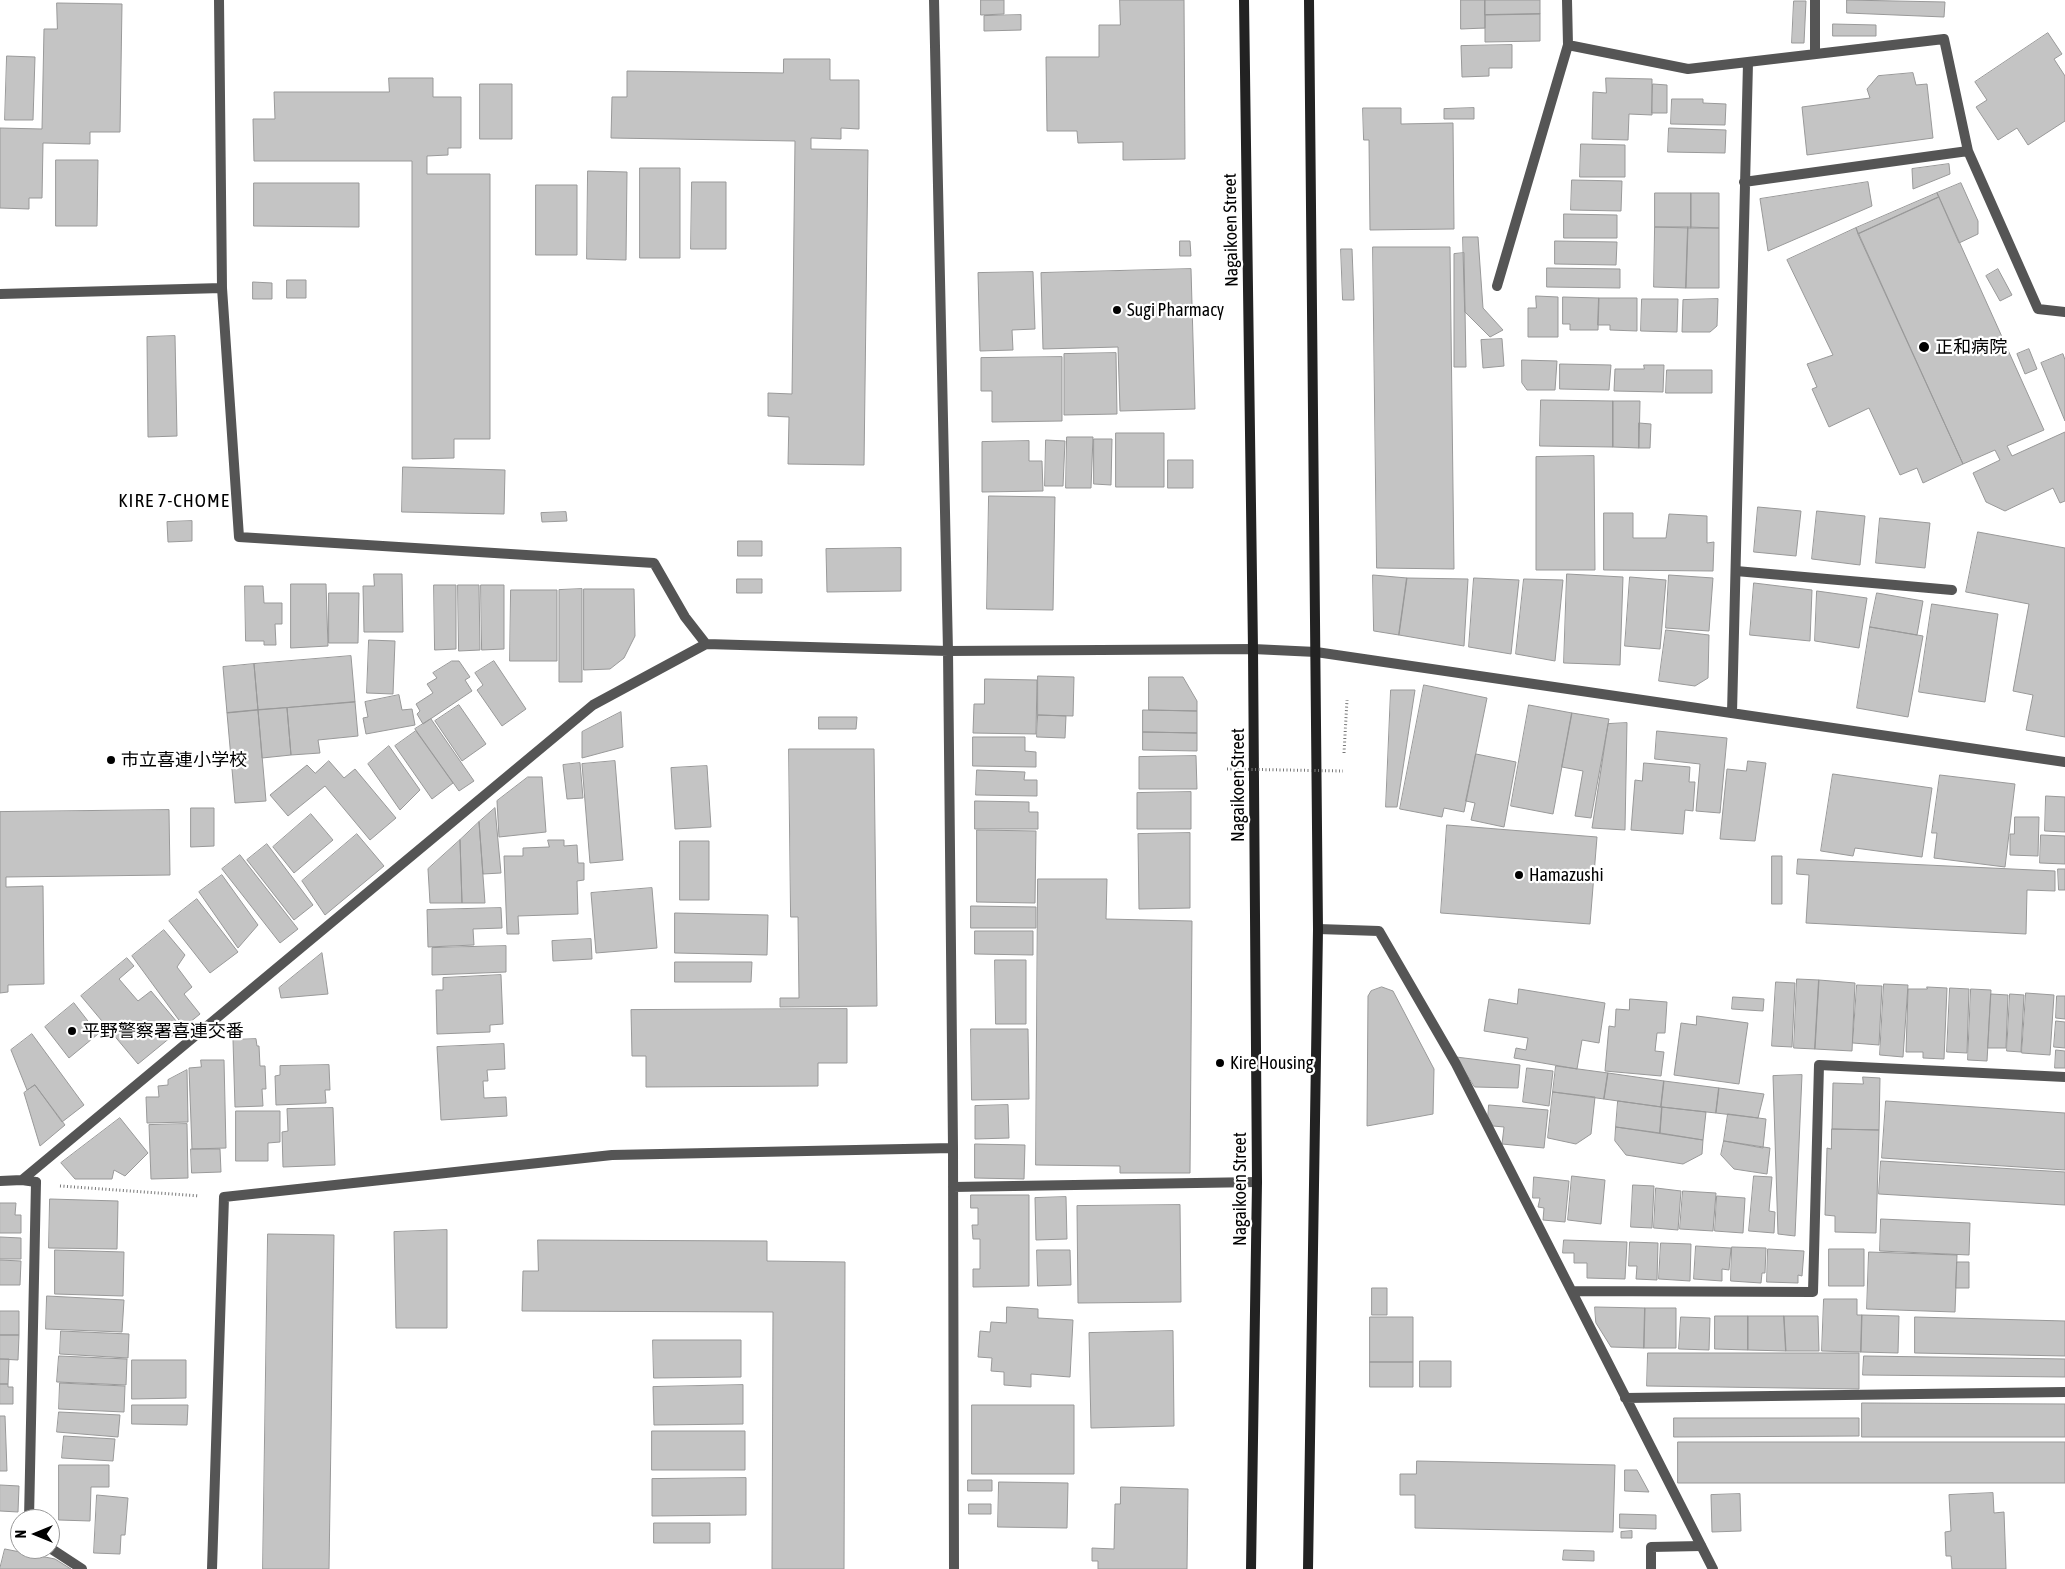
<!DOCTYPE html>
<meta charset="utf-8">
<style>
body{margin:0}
#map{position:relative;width:2065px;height:1569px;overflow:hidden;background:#fff;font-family:"Asap Condensed",sans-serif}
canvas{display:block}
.north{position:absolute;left:10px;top:1509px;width:50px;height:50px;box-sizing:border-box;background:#fff;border:1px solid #999;border-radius:50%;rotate:270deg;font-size:14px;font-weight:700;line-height:20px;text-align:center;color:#000}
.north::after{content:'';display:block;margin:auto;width:18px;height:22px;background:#000;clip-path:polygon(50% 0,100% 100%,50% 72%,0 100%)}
</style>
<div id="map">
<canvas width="2065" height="1569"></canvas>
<div class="north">N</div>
</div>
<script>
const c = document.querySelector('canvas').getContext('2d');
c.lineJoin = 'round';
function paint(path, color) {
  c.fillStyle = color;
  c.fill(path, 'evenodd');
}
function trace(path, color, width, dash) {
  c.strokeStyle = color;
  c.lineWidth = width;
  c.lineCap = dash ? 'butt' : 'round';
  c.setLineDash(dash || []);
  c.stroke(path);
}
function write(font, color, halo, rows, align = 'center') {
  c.font = font + ' "Asap Condensed","Noto Sans JP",sans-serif';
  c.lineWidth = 4.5;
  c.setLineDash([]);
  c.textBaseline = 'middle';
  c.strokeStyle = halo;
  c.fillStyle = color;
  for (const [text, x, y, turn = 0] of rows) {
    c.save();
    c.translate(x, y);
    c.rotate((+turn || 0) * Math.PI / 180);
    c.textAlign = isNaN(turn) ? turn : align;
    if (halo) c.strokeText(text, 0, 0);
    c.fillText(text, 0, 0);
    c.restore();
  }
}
const building = new Path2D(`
 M981,0h23v14l-23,1z
 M1120,0h64l1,159 -62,1v-18l-45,1 -1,-12h-30l-1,-74h53v-32h21z
 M1461,0h24v28l-24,1z
 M1485,0h55v14l-55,1z
 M1847,0l98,2 -1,15 -97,-4z
 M1794,1h12l-2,42h-12z
 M57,3l65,1 -2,128h-30v12l-47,-1 -1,55h-13v11l-29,-1v-80l42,1 2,-100h13z
 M1540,14v27l-55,1v-27z
 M1021,15v15l-37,1v-15z
 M1833,24l43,1v11h-43z
 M2048,33l14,21 -8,5 11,17v45l-37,24 -11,-17 -19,12 -22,-33 11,-7 -12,-18z
 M1512,45v23h-23v8l-27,1 -1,-31z
 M7,56l28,1 -2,63h-28z
 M784,59h46v21h29v49l-18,-1v11l-30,-1v11l57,1 -4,315 -76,-1 1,-47 -21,-1v-23l24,1 3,-253 -184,-3 1,-41h15v-26l156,2z
 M1913,73l3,12 11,-1 6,54 -126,17 -5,-48 68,-9 -3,-9 11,-13z
 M389,78h44v19h28v51h-13v7l-21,1v18h63v265h-36v19l-42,1v-298h-158l-1,-42h22l-1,-27h115z
 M1606,78l46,1v36l-23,-1 -1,26 -36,-1 1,-47 13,1z
 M480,84h32v55h-32z
 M1653,84l14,1v28h-15z
 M1672,99h31v4l23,1 -1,21 -54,-1z
 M1363,108h38v16l52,-1 1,106 -84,1 -1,-90h-5z
 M1474,108v11h-30v-10z
 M1669,128l57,2 -1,23 -57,-1z
 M1581,144l44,1v32h-45z
 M56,160h42l-1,66h-41z
 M1949,164l1,10 -37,15 -1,-20z
 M640,168h40v90h-40z
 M588,171l39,1 -1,88 -39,-1z
 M1572,180l50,1 -1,30 -50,-1z
 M692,182h34v67h-35z
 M1868,182l4,24 -104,45 -8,-52z
 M254,183h105v44l-105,-1z
 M1961,183l17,38v13l-19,9 -22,-50z
 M536,185h41v70h-41z
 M1655,193h36v35l-36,-1z
 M1691,193h28v35h-28z
 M1937,193l2,4 -81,37 -2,-6z
 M1939,197l105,233 -37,16 5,10 53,-24v69l-5,2 -7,-15 -48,23 -19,-9 -13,-29 27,-13 -5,-10 -32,14 -105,-230z
 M1564,214l53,1v23h-53z
 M1655,227h33l-2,61 -32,-1z
 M1688,227l31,1v60h-33z
 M1856,228l107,236 -40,19 -6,-15 -17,7 -31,-67 -40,19 -17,-38 5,-2 -10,-23 26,-9 -46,-95z
 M1463,237h15l5,71 20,22 -13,7 -25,-25z
 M1180,241h10l1,15h-11z
 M1555,241l62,1 -1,23 -61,-1z
 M1373,247h77l4,322 -77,-1z
 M1341,249h11l2,51h-11z
 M1464,253l2,114h-12v-113z
 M1547,268l73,1v19l-73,-1z
 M1191,269l4,140 -75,2 -2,-64 -75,2 -2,-76z
 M1998,269l14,26 -12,6 -14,-25z
 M1033,272l2,57 -23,1 1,20 -33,1 -2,-78z
 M287,280h19v18h-19z
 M253,282l19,1v16h-19z
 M1536,296l22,1v40h-30v-29h8z
 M1563,297l36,1 -1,32h-28v-6h-7z
 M1599,298h38v33l-27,-1v-5h-12z
 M1642,299h36l-1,33 -36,-1z
 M1718,299l-1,27 -7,6h-28l1,-32z
 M175,336l2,100 -29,1 -1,-100z
 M1502,339l2,27 -21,2 -2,-28z
 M2029,349l8,20 -12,5 -8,-20z
 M1116,353l1,61 -53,1v-61z
 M2063,354l2,6v61l-24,-58z
 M1062,357v64l-70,1v-31h-11v-33z
 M1522,360l35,1 -2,29h-28l-5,-7z
 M1560,364l51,1 -2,25 -49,-1z
 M1644,365h20l-1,27 -49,-1 1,-22h29z
 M1667,370h45v23h-46z
 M1541,400l72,1v46l-73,-1z
 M1613,401h27l-1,47 -26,-1z
 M1639,423l12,1 -1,24h-11z
 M1116,433h48v54h-48z
 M1067,437h26l-2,51h-25z
 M1094,439h18l-1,46 -17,-1z
 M1046,440l19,1 -2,45h-18z
 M1029,441v20h13l1,30 -61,1v-50z
 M1594,456l1,114h-59v-113z
 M1168,460h25v28h-25z
 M403,467l102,3 -1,44 -102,-2z
 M989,496l66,1 -2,113 -66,-1z
 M1758,507l43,4 -5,45 -42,-4z
 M1817,511l48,5 -5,49 -48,-6z
 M566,512l1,9 -25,1 -1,-9z
 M1604,513h29v25h33l3,-24 38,2v27l7,-1 -1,29 -109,-1z
 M1880,518l50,5 -5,45 -49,-5z
 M192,521v20l-24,1 -1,-20z
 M1978,532l87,16v189l-39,-7 7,-35 -20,-4 16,-87 -63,-12z
 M738,541h24v15h-24z
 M901,548v43l-74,1 -1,-43z
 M374,574h28l1,58h-39l-1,-46h11z
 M1567,574l56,3 -3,88 -56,-2z
 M1373,575l34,3 -8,57 -25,-4z
 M1669,575l44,3 -4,53 -43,-3z
 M1630,577l36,3 -6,69 -35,-3z
 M1407,578l61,1 -4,67 -65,-11z
 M1474,578l45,2 -8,74 -42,-7z
 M737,579h25v14h-25z
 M1524,579l39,1 -8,81 -39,-7z
 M1754,583l58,7 -2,51 -60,-6z
 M291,584h35l2,62 -37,2z
 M434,585h22v64l-21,1z
 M458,585h21l1,65 -21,1z
 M481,585h23v64l-22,1z
 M245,586h18l1,17h18v21h-7l1,21h-12v-4h-18z
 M582,589v93h-23v-92z
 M584,589h50l1,47 -11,22 -14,11 -26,1z
 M511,590h46v71h-47z
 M1817,591l50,7 -8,50 -44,-7z
 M329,593h30l-1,50h-29z
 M1877,593l46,8 -6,34 -47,-8z
 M1932,604l66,10 -13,88 -66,-10z
 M1870,627l53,9 -15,81 -51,-9z
 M1666,630l43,5 -1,43 -13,8 -36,-5z
 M369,640l26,1 -2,53 -26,-1z
 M351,656l4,46 -97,8 -4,-46z
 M452,661h7l11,16 -5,3 7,11 -49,33 -6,-10 3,-3 -4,-7 17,-11 -6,-9 10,-6 -4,-5z
 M494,661l32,48 -24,17 -25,-36 6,-5 -8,-12z
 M254,664l4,46 -31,3 -4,-46z
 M1038,676l36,1 -1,39 -35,-1z
 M1149,677h34l14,24v10l-48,-1z
 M985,679l52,1 -1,54 -63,-1 1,-29h10z
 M1424,685l63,13 -23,114 -20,-4 -2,9 -42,-8z
 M1391,690h24l-18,117h-11z
 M399,695l3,15 10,-1 3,16 -49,9 -3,-16 5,-1 -3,-15z
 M355,702l3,34 -40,4 2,13 -29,2 -4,-47z
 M459,705l27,39 -24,17 -27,-40z
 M1529,705l43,8 -19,101 -42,-8z
 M287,708l4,47 -29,3 -4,-48z
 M258,710l8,91 -31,2 -8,-90z
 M1143,710l54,1v22l-54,-1z
 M621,712l2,35 -41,11v-26z
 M1572,713l37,6 -18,99 -16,-2 8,-45 -21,-4z
 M1038,715l28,1 -1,22 -28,-1z
 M819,717h38l-1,12h-37z
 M431,719l43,62 -15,10 -44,-62z
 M1627,723l-2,107 -33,-2 16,-104z
 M416,731l37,52 -21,16 -37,-53z
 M1657,731l70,7 -7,75 -24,-2 4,-47 -45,-5z
 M1143,732l54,1v18l-54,-1z
 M973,737h52v14l11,1v15l-63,-1z
 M389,746l31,44 -20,20 -32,-46z
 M789,749h85l3,257 -97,1v-9h19l-1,-81h-7z
 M1476,754l40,8 -12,65 -33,-7 4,-17 -9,-2z
 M1196,756l1,33h-58v-32z
 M329,761l15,17 11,-9 41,49 -26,22 -45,-54 -37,30 -18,-21 37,-30 8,8z
 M615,761l8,99 -33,3 -8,-99z
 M1748,761l18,2 -11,78 -35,-2 7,-70 19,2z
 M580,763l3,35 -16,1 -4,-34z
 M1644,763l46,4 -1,15h6l-2,29 -8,-1 -2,24 -52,-4 4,-50 7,1z
 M707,766l4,61 -36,2 -4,-61z
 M977,770l48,2 -1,8h13v16l-61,-1z
 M1833,774l99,14 -10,69 -67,-9 -2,8 -32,-5z
 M1940,775l75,9 -10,83 -71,-9 3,-25h-5z
 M528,777h14l4,55 -47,5 -2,-36z
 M1191,792v37h-54v-36z
 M2046,796l19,1v35l-20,-1z
 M975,801l54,1v10h9v17h-63z
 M191,808h23v38l-23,1z
 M495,808l6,65 -18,1 -4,-52z
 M169,810l1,65 -164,2v10l37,-1 1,98 -36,1v7l-8,1v-181z
 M311,814l22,26 -39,33 -21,-26z
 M2015,817h24l-1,39 -28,-1v-21h4z
 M479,822l6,81h-23l-2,-63z
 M1447,825l150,12 -7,87 -149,-11z
 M977,830l59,1 -1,72 -58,-1z
 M1190,833v75l-51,1 -1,-75z
 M357,834l27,32 -59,49 -23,-34z
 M2041,835l24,1v28l-25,-1z
 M460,840l2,63h-32l-2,-34z
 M548,840h16v6l13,-1 1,18h6v17l-7,1 1,33 -60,2 1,18h-12l-3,-78h19v-8l26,-1z
 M680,841h29v59h-29z
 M267,844l46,61 -19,15 -47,-60z
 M240,855l58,74 -18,14 -58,-74z
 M1772,856h10v48h-10z
 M1798,859l257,12v20l-28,-1 -1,44 -220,-11 3,-48 -12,-1z
 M2058,869h7v21h-6z
 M222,875l36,50 -20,23 -39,-56z
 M1038,879h69l-1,40 86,2 -2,252h-70v-7l-84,-1z
 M652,888l5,60 -61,5 -5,-60z
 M197,899l41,53 -28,21 -41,-52z
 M971,906l65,1v21h-65z
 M501,908l1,20 -29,1 1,16 -46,2 -1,-37z
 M675,913l93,2 -1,40 -92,-2z
 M164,930l21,25 -8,12 15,20 -8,7 16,20 -16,13 -52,-71z
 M975,931h58v24l-58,-1z
 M591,939l1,20 -39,2 -1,-20z
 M506,946v26l-74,3v-27z
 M322,953l6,41 -47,4 -2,-10z
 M127,958l7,8 -15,13 19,22 13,-10 31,37 -44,36 -57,-68z
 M995,960h31v64h-30z
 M675,962h77l-1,20h-76z
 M501,975l2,49 -13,1v7l-53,2 -1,-44h7v-12z
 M1797,979l22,1 -4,69 -21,-1z
 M1819,980l36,3 -3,68 -37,-2z
 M1776,982l19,1 -3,64 -20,-1z
 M1884,984l24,1 -5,72 -23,-2z
 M1857,985l25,1 -3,59 -26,-2z
 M1382,987l11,4 41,78 -1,45 -66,12 1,-130 3,-5z
 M1927,987l20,1 -3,71 -21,-1v-6h-17l2,-63h19z
 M1950,988l19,1 -2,64 -20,-1z
 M1519,989l86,14 -6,40 -17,-3 -5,29 -63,-11 2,-10 10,2 2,-12 -44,-7 5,-32 28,5z
 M1971,989l20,1 -4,71 -19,-1z
 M2026,993l28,2 -4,60 -28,-2z
 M1991,994l17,1 -2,53h-18z
 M2010,994l14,1 -3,57 -14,-1z
 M2057,996h8v23l-9,-1z
 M1733,997l31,2 -1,12 -31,-2z
 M1630,999l37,3 -2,31h-8l-2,18 9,1 -3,24 -56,-5 4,-45 6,1 1,-18 13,1z
 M74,1003l24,31 -29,24 -24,-31z
 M847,1009v54h-29v23l-172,1v-31h-14l-1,-46z
 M1697,1016l51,7 -9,61 -65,-9 7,-52 15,2z
 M2056,1021l9,1v26l-11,-1z
 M971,1029h57l1,70 -57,1z
 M32,1034l52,71 -22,17 -27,-37 -8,5 -16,-40z
 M256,1039l1,7h2l1,20h5l1,23h-4l1,17 -28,1 -2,-67z
 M504,1044l1,25 -18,1 1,11h-5l1,17 22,-1 1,19 -66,4 -4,-73z
 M2056,1050l9,1v17h-10z
 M1456,1057l64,8 -2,23 -43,-1z
 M201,1060h23l2,88 -34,1 -3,-81 12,-1z
 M329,1065l1,25h-5l1,13 -50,2 -1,-29 5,-1v-9z
 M1556,1066l52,7 -4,26 -51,-7z
 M1527,1068l26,3 -4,35 -26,-4z
 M187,1070l1,52 -41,1 -1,-26h13l-1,-11 10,-1v-5z
 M1608,1073l56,8 -3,26 -57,-8z
 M1802,1075l-7,161 -17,-2 -5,-158z
 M1863,1077l17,1 -1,52 -47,-1 1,-46 30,1z
 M1664,1081l55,7 -3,25 -55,-6z
 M35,1085l30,40 -25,21 -16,-53z
 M1719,1088l45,6 -6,24 -42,-5z
 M1553,1092l42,5 -4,37 -15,10 -28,-6z
 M1618,1101l44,6 -2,26 -44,-6z
 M1886,1101l179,12v57l-183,-12z
 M1008,1105l1,33 -34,1v-33z
 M1489,1105l59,5 -4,38 -42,-4 2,-17 -11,-1 -5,-9z
 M1662,1107l44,5 -3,28 -43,-7z
 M333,1108l2,57 -52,2 -1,-35 6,-1 -1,-22z
 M236,1111h44v31l-12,1v18h-32z
 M1728,1114l38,5 -3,29 -39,-7z
 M120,1118l28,35 -23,23 -11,-6 -2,9h-37l-14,-16z
 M187,1124l1,54 -37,1 -2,-54z
 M1616,1127l87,13 -1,14 -19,10 -57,-9 -11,-14z
 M1832,1129l47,1 -3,103 -41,-1v-16l-10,-1 2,-67 4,1z
 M1724,1141l46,7 -3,26 -33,-5 -13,-14z
 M975,1144l50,1 -1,34 -49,-1z
 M191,1149h29l1,23 -29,1z
 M1881,1161l184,11v33l-186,-11z
 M1572,1176l33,4 -4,44 -33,-4z
 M1754,1176l18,1 -3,34 6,1 -1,21 -25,-2z
 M1534,1177l35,4 -4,41 -22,-2 1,-12 -6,-1 2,-9h-7z
 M1633,1185l21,1 -2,42 -21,-1z
 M1656,1188l25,3 -3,39 -24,-2z
 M1683,1191l33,2 -3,38 -33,-2z
 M971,1195h58v91l-56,1v-18h7v-30h-7l-1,-14h6v-17h-7z
 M1717,1196l28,2 -2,35 -28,-2z
 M1066,1197l1,42 -31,1 -1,-42z
 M50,1199l68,2 -1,48 -68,-1z
 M0,1203h16l-1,12h6v18h-21z
 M1180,1205l1,97 -103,1 -1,-97z
 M1881,1219l89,4 -1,32 -89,-4z
 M447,1230v98h-51l-2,-96z
 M268,1234l66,1 -5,334h-66z
 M0,1237l21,1v21h-21z
 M538,1240l229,1v20l78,1 -1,307h-72l1,-257 -251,-1 1,-40h15z
 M1564,1240l63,2 -2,37 -38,-1v-15h-13v-10h-11z
 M1630,1242l28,1 -1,37 -21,-1 1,-13h-8z
 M1661,1243l30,1 -1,37 -31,-2z
 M1696,1246l35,2 -2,22 -7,-1v12l-28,-2z
 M1732,1247l34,1 -1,25h-3l-1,10 -30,-2z
 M1768,1249l36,2 -2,25 -4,-1v8l-31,-1z
 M1829,1249h35v37h-35z
 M55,1250l69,2 -1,44 -68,-2z
 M1037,1250h33l1,35 -33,1z
 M1869,1252l88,3 -2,57 -88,-3z
 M0,1260l21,1 -1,24h-20z
 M1957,1262h12v26h-13z
 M1372,1288h15v27h-15z
 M47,1296l77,4 -2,32 -76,-3z
 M1824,1299h33v16h5l-1,37 -39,-1z
 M1007,1307l31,2v9l35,2 -3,57 -39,-3v13l-27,-2v-13l-13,-1 1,-13 -14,-1 2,-26 10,1 1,-10 15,1z
 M1595,1307l50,1 -1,40 -33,-1 -15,-24z
 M1645,1308h31v40h-32z
 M0,1311h19v24h-19z
 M1862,1315l37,1 -1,37 -37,-1z
 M1715,1316h33v34l-33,-1z
 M1748,1316h36l2,35 -38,-1z
 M1784,1316h34l1,35h-33z
 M1370,1317h43v45h-43z
 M1681,1317l29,1 -1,32 -30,-1z
 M1915,1317l150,4v35l-150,-3z
 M61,1331l68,3 -1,24 -68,-4z
 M1173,1331l1,95 -83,2 -2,-95z
 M0,1335h19l-1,25 -18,-1z
 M653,1340h88v37l-87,1z
 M1648,1353h211v36l-212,-3z
 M59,1356l68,3 -1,26 -69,-3z
 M1864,1356l201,3v18l-202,-2z
 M0,1359h9l-1,25h-8z
 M132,1360h54v38l-54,1z
 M1420,1361h31v26h-31z
 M1370,1362h43v25h-43z
 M60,1383l65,3 -1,26 -65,-3z
 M0,1384h8v3h5v17h-13z
 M743,1385v39l-89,1 -1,-38z
 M1862,1403l203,1v33h-203z
 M132,1405h56l-1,20 -55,-1z
 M972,1405h102v69h-102z
 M59,1412l61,3 -2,22 -61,-5z
 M0,1416h5l2,55h-7z
 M1674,1418h185v18l-185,1z
 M652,1431h93v39h-93z
 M64,1436l51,3 -2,22 -51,-3z
 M1678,1442h387v41h-387z
 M1417,1461l198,4 -2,67 -198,-4v-33h-15v-21h16z
 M59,1465h50v22h-18l-1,34 -31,-1z
 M1625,1470h12l12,22 -24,-1z
 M746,1478v37l-94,1v-37z
 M968,1480h24v11h-24z
 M999,1482l69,1 -1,45 -69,-1z
 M0,1485l19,1 -1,26 -18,-1z
 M1121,1487l67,2 -1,80h-89v-8h-6v-13l22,1 1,-45h5z
 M1993,1493l1,20 10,-1 2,57h-54l-1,-13h-5l-1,-24 6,-1 -2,-36z
 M1740,1494l1,37 -29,1 -1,-37z
 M97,1495l31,3 -3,37h-4l-1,19 -26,-1z
 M969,1504h22v10h-22z
 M1620,1514l36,1v14l-36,-1z
 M654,1523h56v20h-56z
 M1632,1531v7h-11v-6z
 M5,1549l50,10 16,10h-71z
 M1564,1550l30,1v10l-31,-1z`);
paint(building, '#c4c4c4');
trace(building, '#999', 1);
trace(new Path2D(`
 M1344,753l3,-53
 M60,1186l139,10`), '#777', 3, [1, 2.5]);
trace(new Path2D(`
 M1736,571l216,19
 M29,1519l7,-337
 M50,1548l32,21
 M1651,1569v-22l50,-1`), '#555', 10);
trace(new Path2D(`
 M219,0l3,288 17,249 415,26 31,54 21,27
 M934,0l14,651 5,497 1,421
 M1815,0v53
 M1568,45l120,24 256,-30 24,112 70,158 27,3
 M1744,182l224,-31
 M1497,286l71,-241 -1,-45
 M0,294l222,-6
 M1732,713l16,-650
 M1318,929l61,2 77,133 257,505
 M22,1180l571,-475 113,-61 242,7 305,-2 63,3 749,110
 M0,1181l22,-1 14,2
 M953,1187l304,-5
 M1572,1291l241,1 6,-227 246,12
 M1625,1398l440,-6
 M212,1569l12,-372 388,-42 341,-7`), '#555', 10);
trace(new Path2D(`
 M1244,0l9,649 4,533 -6,387
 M1308,1569l10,-640 -9,-929`), '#222', 10);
trace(new Path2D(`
 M1227,769l116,2`), '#777', 3, [1, 2.5]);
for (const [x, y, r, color] of [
 [1117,310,5,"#000"],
 [1924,347,6,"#000"],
 [111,760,5,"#000"],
 [1519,875,5,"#000"],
 [72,1031,5,"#000"],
 [1220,1063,5,"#000"]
]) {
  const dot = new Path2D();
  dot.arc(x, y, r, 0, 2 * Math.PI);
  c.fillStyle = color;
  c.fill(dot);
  trace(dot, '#fff', 2);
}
write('18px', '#000', '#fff', [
 ["Nagaikoen Street",1231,230,-91],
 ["Nagaikoen Street",1238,785,-90],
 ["Nagaikoen Street",1240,1189,-90]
]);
write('18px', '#000', '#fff', [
 ["Sugi Pharmacy",1127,310],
 ["正和病院",1935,347],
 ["市立喜連小学校",121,760],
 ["Hamazushi",1529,875],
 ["平野警察署喜連交番",82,1031],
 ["Kire Housing",1230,1063]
], 'left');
c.letterSpacing = '1px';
write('19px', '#000', '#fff', [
 ["KIRE 7-CHOME",174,501]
]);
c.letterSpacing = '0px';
</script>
